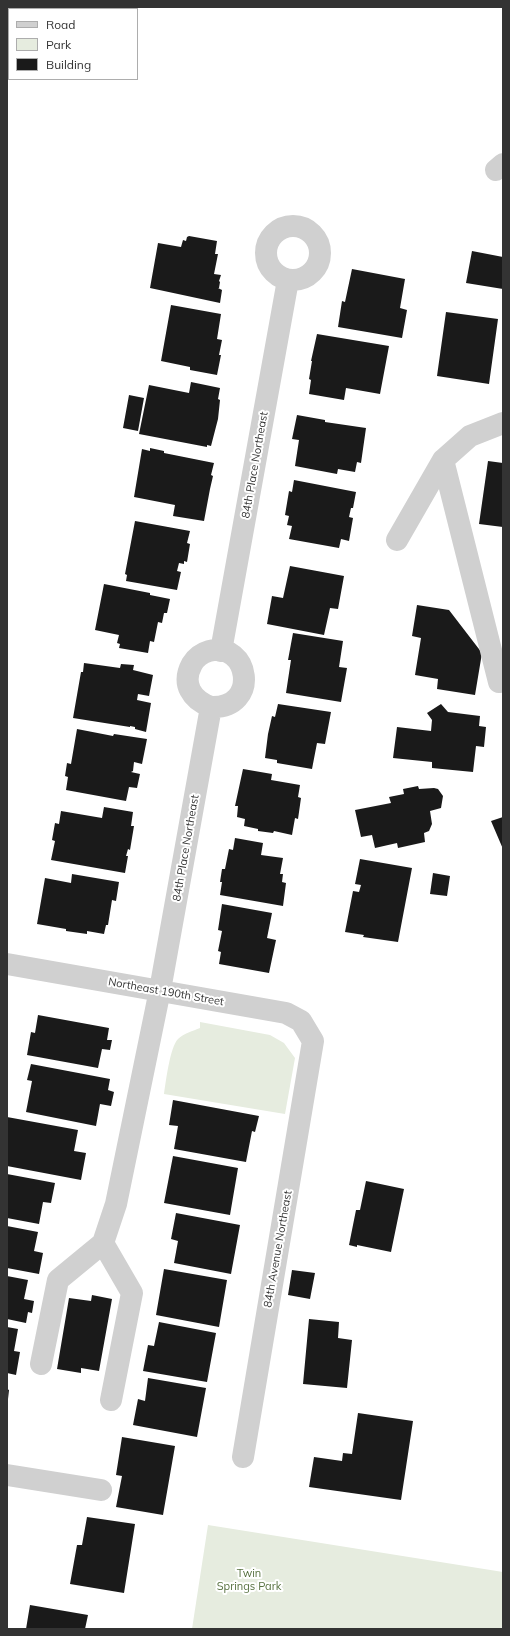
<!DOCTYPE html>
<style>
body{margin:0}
#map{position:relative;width:510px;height:1636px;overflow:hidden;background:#fff;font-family:Mulish,sans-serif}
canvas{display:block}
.frame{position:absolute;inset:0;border:8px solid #333;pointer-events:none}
.legend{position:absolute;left:8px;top:8px;width:130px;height:72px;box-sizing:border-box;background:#fff;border:1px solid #adadad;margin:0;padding:5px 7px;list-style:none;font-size:12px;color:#333}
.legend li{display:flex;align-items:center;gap:8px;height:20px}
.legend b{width:20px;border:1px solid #adadad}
</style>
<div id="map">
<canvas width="510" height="1636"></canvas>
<div class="frame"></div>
<ul class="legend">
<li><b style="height:5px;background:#d0d0d0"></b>Road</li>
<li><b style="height:11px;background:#e6ecdf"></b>Park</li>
<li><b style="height:11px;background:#1a1a1a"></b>Building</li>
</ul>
</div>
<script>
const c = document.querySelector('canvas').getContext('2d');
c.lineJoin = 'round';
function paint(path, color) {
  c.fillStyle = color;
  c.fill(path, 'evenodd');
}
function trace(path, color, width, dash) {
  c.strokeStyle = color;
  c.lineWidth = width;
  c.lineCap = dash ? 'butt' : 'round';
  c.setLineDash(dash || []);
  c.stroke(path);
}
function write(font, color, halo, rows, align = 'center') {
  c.font = font + ' Mulish,sans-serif';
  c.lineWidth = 4;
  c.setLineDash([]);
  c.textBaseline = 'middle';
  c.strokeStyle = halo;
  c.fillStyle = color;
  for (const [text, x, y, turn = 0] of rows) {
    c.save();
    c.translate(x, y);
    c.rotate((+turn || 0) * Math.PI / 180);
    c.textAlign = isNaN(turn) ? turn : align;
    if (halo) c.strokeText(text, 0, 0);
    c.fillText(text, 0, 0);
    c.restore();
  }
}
paint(new Path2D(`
 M200,1022l70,13 14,8 11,15 -10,56 -121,-20c2,-13 6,-47 14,-55 6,-6 15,-8 22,-11z
 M208,1525l295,47v57h-311z`), '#e6ecdf');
paint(new Path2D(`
 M189,236l28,5 -2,13h3l-4,20 7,1 -2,6 1,1 -1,6h-1l4,2 -2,13 -70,-15 8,-45 23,4 2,-7 3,1 1,-4z
 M472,251l31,6v32l-37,-6z
 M352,269l53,10 -5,29 7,2 -5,28 -64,-11 4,-26 3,1z
 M171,305l50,9 -4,25 5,1 -3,15h2l-4,20 -27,-5v-3l-29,-6z
 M446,312l52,7 -9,65 -52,-8z
 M317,334l72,12 -9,48 -34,-6 -2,12 -35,-6 2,-14 -2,-1 3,-18h-1z
 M191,382l29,6 -2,11 2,1 -2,19 -7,27 -4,-1v2l-68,-13 10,-49 40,8z
 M129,395l15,3 -6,33 -15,-3z
 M297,415l28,5v2l41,6 -5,35 -4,-1 -2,10 -17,-3 -1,5 -42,-8 4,-26 -7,-1z
 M150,448l14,3v2l50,10 -3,12 2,1 -3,13 -6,32 -31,-5 2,-11 -41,-8 8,-48 8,2z
 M488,461l15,2v64l-24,-3z
 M294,480l62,12 -3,16h-2l-2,9 4,1 -4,23 -8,-2 -2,9 -50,-9 3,-13 -5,-1 2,-9 -4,-1 4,-24 3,1z
 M135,521l55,10 -3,12 3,1 -3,18 -3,-1v3l-5,-1 -2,8 4,1 -4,18 -51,-9 1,-6 -2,-1z
 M290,566l54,10 -6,33 -8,-1 -6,27 -57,-11 5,-28 11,2z
 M104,584l46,9v2l20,4 -3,14h-3l-2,10 -4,-1 -4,20 -4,-1 -2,12 -29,-5 1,-4 -3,-1 2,-8 -24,-5z
 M417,605l32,5 33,43 -7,42 -38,-6 1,-10 -23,-4 6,-37 -9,-2z
 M293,633l50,8 -4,26 8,1 -6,34 -55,-9 5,-33h-3z
 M84,663l36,5 1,-4 13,1 -1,5 20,5 -4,21 -11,-2 -1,6 14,3 -5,29 -11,-3v-2l-5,-1v1l-57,-9 8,-46h2z
 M278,704l53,8 -6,32 -8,-1 -5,26 -35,-6v-3l-12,-2 3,-24 4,-18 3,1z
 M441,704l7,8 32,4 -1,10 7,1 -2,20 -8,-1 -3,26 -41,-4v-6l-39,-4 4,-31 34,4 1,-11 -5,-7z
 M77,729l36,7 1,-2 33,5 -5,25 -8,-2 -1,9 -2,1 9,2 -3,14 -8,-1 -3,14 -60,-11 2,-13 -3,-1 2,-13 4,1z
 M243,769l29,5 -1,6 29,5 -2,12 3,1 -3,21 -3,-1 -3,17 -18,-4 -1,2 -15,-2v-2l-14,-3 1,-7 -8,-2 1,-11h-3z
 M418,786l1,3 15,-1 4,1 5,7 -2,12 -11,3 2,13 -3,7 -5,2 1,9 -27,6 -1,-5 -22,5 -3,-13 -11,2 -6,-27 36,-7 -2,-6 15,-3 -1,-5z
 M104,807l29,5 -2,14h3l-4,24 -2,-1 -2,7h2l-3,17 -74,-13 4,-19 -3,-1 3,-17 4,1 2,-13 41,7z
 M503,817v32l-12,-28z
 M235,838l28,5 -2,12 22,3 -3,16h3l-1,8 4,1 -3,23 -63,-11 2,-13h-2l2,-13h3l4,-20 4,1z
 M360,859l52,9 -14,74 -35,-5 1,-2 -19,-3 8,-41 6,1 2,-7 -6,-1z
 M433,873l17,3 -3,20 -17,-2z
 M72,874l47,8 -3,19 -4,-1 -4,25h-2l-2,9 -17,-3v3l-21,-3v-2l-29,-5 8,-46 26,5z
 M222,904l50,9 -5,25 9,2 -7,33 -50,-9 2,-12 -3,-1 4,-20 -4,-1z
 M38,1015l71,13 -2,12h5l-2,10 -8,-1 -4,19 -71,-13 4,-23 4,1z
 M31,1064l79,15 -2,11 6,2 -3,14 -11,-2 -4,22 -70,-14 6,-31 -5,-1z
 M173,1100l86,16 -4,16 -3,-1 -6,31 -72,-13 4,-23 -9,-1z
 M7,1117l71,13 -4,21 12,2 -5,27 -74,-14z
 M173,1156l65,12 -8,47 -66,-12z
 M7,1174l48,9 -4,20 -8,-1 -4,22 -32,-6z
 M366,1181l38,8 -13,63 -34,-7v2l-8,-2 7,-35h4z
 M176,1213l64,12 -9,49 -57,-11 4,-22 -7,-2z
 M7,1226l31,6 -4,19 9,2 -4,21 -32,-6z
 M164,1269l63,11 -8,47 -63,-12z
 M292,1270l23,3 -5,26 -22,-4z
 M7,1276l21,4 -4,19 10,2 -2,12 -4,-1 -2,11 -19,-4z
 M92,1295l20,4 -13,72 -18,-3v5l-24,-4 12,-71 22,3z
 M309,1319l30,3 -1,16 14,2 -5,48 -44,-4z
 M159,1322l57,11 -9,49 -64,-11 5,-26 6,1z
 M7,1327l11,2 -4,22 6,1 -4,23 -9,-2z
 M148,1378l58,10 -9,49 -64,-12 5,-26 7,2z
 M7,1389l2,1 -1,9h-1z
 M358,1413l55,8 -12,79 -92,-13 5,-30 28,4 1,-8 9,1z
 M122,1437l53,9 -12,69 -47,-8 6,-31 -6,-1z
 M87,1517l48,7 -11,69 -54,-9 7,-39h5z
 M30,1605l58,10 -3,14h-59z`), '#1a1a1a');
trace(new Path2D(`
 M496,170l7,-6
 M266 253a27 27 0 1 1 54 0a27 27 0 1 1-54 0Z
 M443,460l56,222
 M397,540l46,-80 27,-24 33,-13
 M221,651l67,-371
 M7,964l279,49 15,8 12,20 -70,416
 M103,1243l13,-39 44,-214 51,-283c50,2 38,-67 -2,-56 -7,2 -13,6 -17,13 -11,20 0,36 19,43
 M41,1364l17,-84 45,-37 29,50 -21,107
 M7,1475l94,15`), '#d0d0d0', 22);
write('11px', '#333', '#fff', [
 ["84th Place Northeast",255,465,-80],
 ["84th Place Northeast",186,848,-80],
 ["Northeast 190th Street",166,992,10],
 ["84th Avenue Northeast",278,1249,-80]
]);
write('11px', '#56703f', '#fff', [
 ["Twin",249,1574],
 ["Springs Park",249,1587]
]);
</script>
